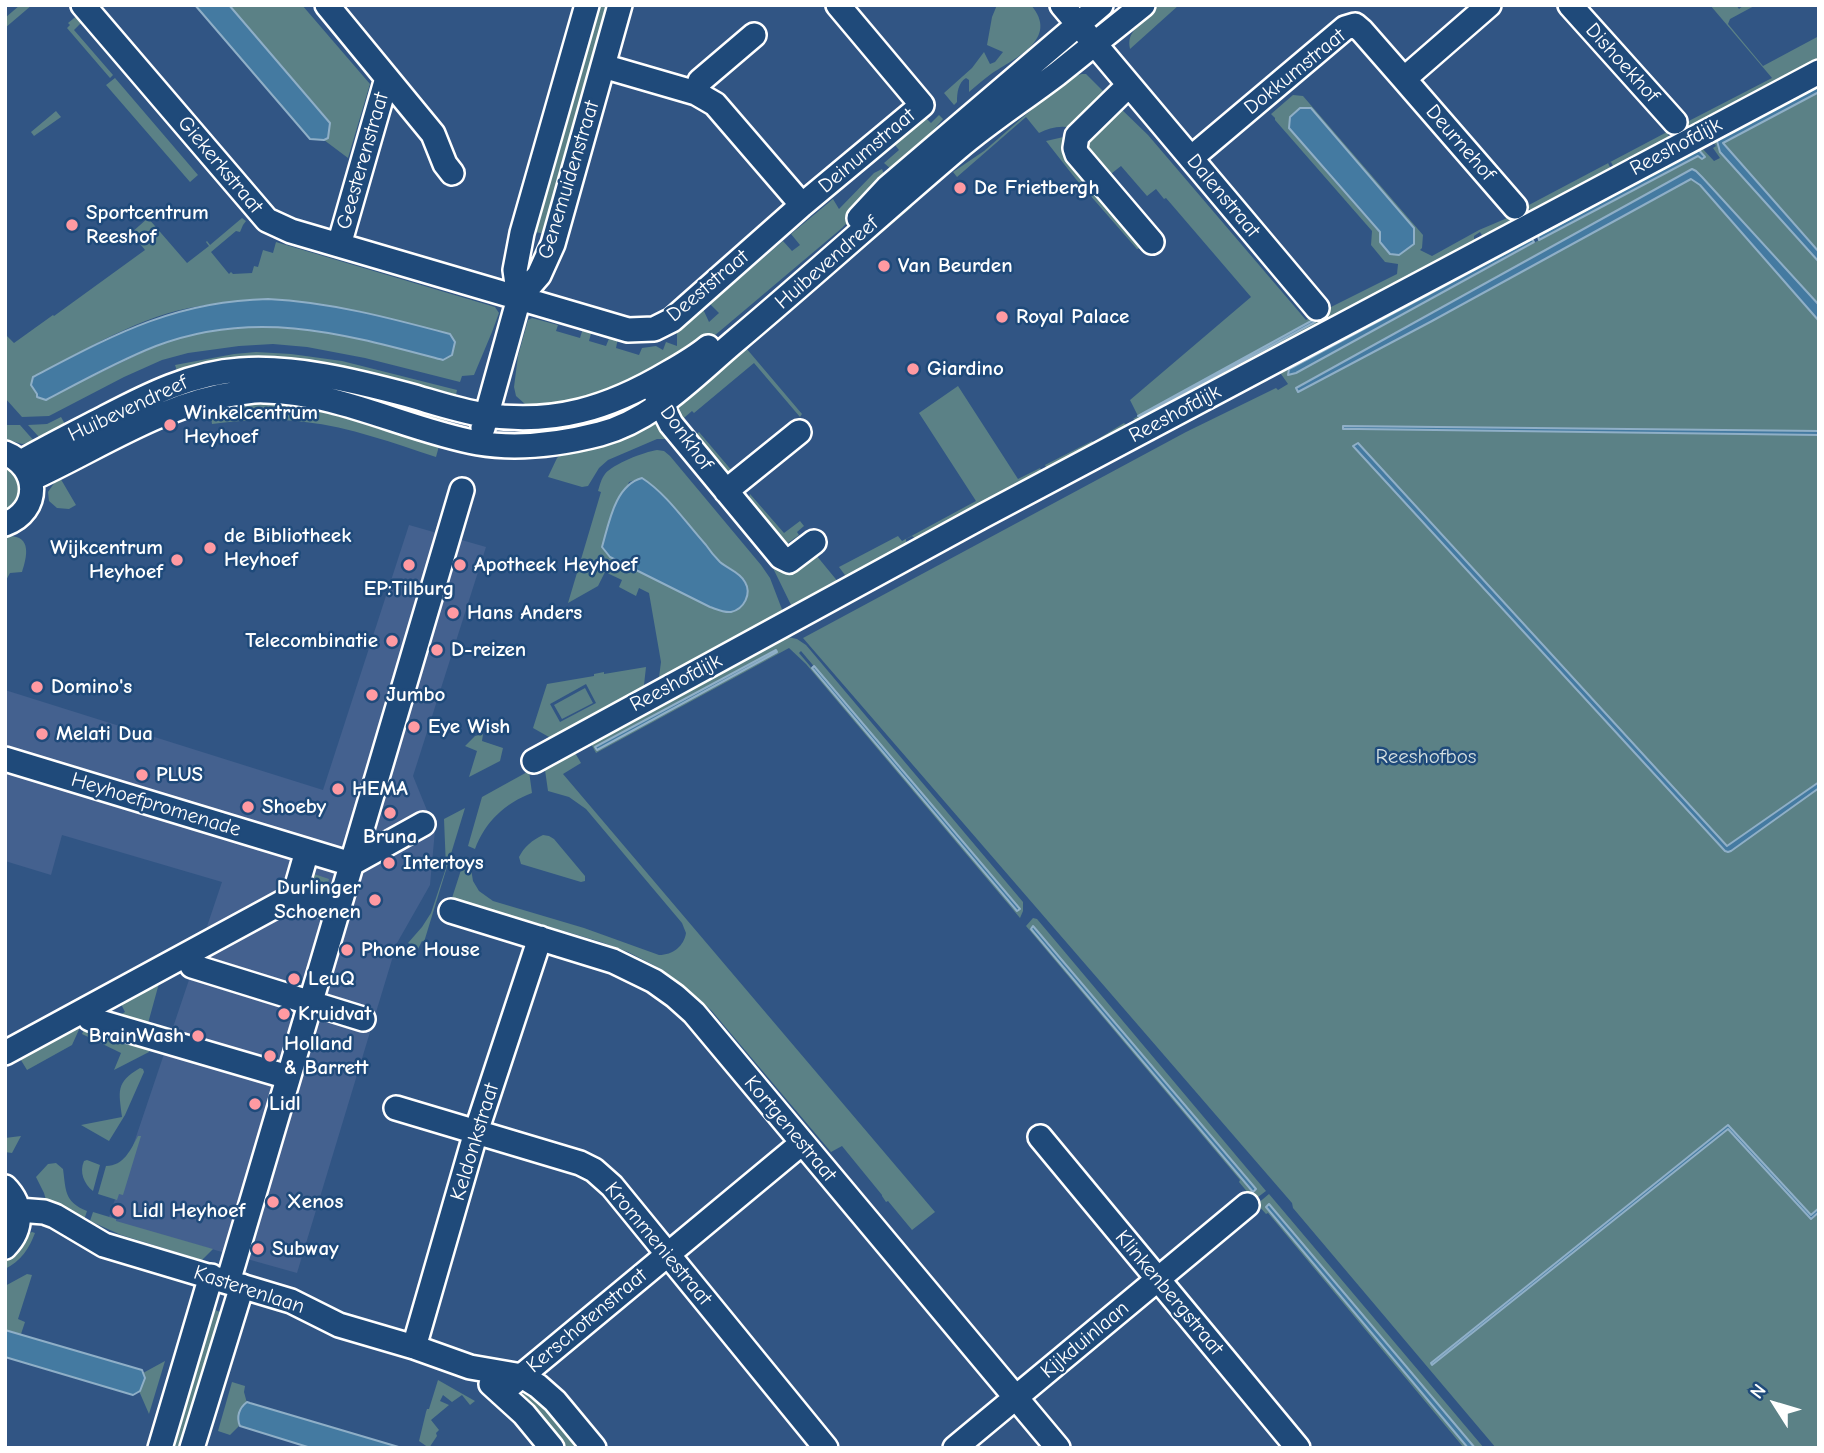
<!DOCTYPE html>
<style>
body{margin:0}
#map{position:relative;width:1824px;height:1453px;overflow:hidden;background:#315584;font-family:"Comic Neue",sans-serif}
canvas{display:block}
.frame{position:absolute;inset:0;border:7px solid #fff;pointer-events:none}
.north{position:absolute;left:1740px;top:1369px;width:70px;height:70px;-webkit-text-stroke:5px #1f4a7a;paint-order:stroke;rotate:307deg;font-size:19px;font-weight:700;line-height:28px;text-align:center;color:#fff}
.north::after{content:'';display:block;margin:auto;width:24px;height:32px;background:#fff;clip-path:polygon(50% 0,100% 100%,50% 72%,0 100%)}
</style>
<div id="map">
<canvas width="1824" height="1453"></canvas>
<div class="frame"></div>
<div class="north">N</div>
</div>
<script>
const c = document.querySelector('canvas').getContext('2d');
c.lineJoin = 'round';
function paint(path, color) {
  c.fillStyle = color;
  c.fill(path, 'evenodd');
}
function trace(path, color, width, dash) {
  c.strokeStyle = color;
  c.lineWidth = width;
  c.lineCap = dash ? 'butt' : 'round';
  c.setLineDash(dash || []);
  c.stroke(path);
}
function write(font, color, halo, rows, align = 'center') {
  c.font = font + ' "Comic Neue",sans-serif';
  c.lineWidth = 5;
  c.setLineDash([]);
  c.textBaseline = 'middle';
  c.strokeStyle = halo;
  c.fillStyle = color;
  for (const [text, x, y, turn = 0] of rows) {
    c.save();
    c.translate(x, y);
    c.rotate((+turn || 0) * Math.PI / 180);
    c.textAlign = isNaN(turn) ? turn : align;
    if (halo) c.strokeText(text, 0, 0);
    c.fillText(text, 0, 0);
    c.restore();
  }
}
paint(new Path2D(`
 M409,525l77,22 -73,229 22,54 -5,55 -33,58 -100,330 -189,-53 114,-338 -160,-47 -11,40 -46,-14v-171l318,100z`), '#44618f');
paint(new Path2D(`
 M20,5h12l-27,23v-10z
 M229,5h73l68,79 -22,74 -24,-18 4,-2 2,-16z
 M593,5h22l-70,229 -14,-3z
 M997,5h34c29,34 -16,53 -40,69 -8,6 -15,12 -22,18v-12l-3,-2c-8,5 -9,15 -9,24l-3,3 -10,-12 28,-25 12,-16 6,12 5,-2 8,-10 -16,-7 5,-28z
 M1151,5h28l-49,44c-2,-9 0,-14 6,-21l-5,-6z
 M1710,5h26l3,4 5,-4h12l-26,14 -2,5 35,42 56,-30v27l-134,69 -4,-7 91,-47z
 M79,14l6,5 -11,11 39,45 -3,3 -43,-50 3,-3 -2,-2z
 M1082,74h4l19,19 -33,35c-12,-3 -23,0 -33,5l-13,-16 -69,60 -4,-5 31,-21 54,-47 -2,-3 39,-25z
 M115,78l83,97 -8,7 -84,-97z
 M1819,92v1356h-323l-203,-240 -1,-5 -489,-565 383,-206 90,-44 2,2 10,-6 -7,-10 1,-11 412,-219 7,3 13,14 6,-3 -7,-10 3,-2 -3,-4 3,-10 10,1 -3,10zM1698,149l4,10 -4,-4 -159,85 -248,135 2,-8z
 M1293,95l10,1 120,139 -1,13 -2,2 12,6 47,-26 33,-14 4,6 -31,18 -5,-8 -6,4v3l6,-2 2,4 -96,51 -3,-4 -2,1 3,5 -8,3v-3l-2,1 -1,2 -46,24 -4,-10 74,-37 1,-10 -13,-2 -14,-17 1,-14 -97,-111v-2l-4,-4zM1290,117l109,138 -72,-82 -37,-51z
 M1116,104l32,31 158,185 8,-4 6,9 -177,98 -10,-4 5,-3 -8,-16 121,-103 -85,-99 -2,1 -8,-10 -9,7 -26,-30 -14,11 -21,-25 -2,-13zM1314,320l1,2 -174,94h-3z
 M56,111l5,6 -27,19 -3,-4z
 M939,115l4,4 -22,25 -29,26 -8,-7 15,-13 -4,-5 31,-27 5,5z
 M1667,132l3,7 -55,31 -4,-8 -3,1 4,8 -79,43 -6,-8z
 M1068,136l77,111 -8,2 -62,-71 -29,-37z
 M882,169l3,7 -27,35 -16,17 -141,119 -105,54 -74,9 3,-6 -9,-8 -2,-9 4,-31 10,-36 4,-2 26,7 -2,6 24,7 3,-10 9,2 -3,11 17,5 4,-10 8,2 -2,10 23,7 3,-7 14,-2 7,4 3,-8 11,4v-14l26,-23 6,13 10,-9 -9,-9 73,-63 9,10 8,-6 -9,-11 42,-35 6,10 35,-36z
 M909,204l3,3 -166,141 56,66 -2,3 -46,-54 -60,50 -2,-2 -14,12 -3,-4 2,-17z
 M148,218l39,45 22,-17 -3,-4 1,-1 3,4 32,-27 4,3 -3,4 -3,7 -4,-1 -25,21 18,22 2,-2 2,2 19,-1 2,-7 4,1 5,-17 10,3 3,-11 219,65 4,6 -7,19 -18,43 -12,1 -2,6 -95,-24 -58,-11 -34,-3 -34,2 -51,7 -26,7 -38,17 -75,39 -27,1 -17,-19v-64l9,9 39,-28 1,1 91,-66 -14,-17zM297,301l62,10 91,23 5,8 -4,11 -8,7c-92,-24 -179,-49 -272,-19 -30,10 -55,25 -83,37 -17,7 -34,11 -51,17l-6,-10 2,-8c52,-27 108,-62 167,-71 30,-5 67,-4 97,-5z
 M256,352l35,2 51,7 115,29 -1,5 -5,1 -273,-22 -3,-9 59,-11z
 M334,384l116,31 -4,11 -114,-34z
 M958,386l60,93 22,-11 5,8 -124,67 -9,-7 -6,3 1,11 -59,29 -9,-12 59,-31 4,5 74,-40 -57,-88z
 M638,394l8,11 -11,6 -73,24 -1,-8 38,-9z
 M274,396l167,43 -5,18c-43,-14 -86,-30 -131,-35 -31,-4 -62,-2 -93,2l-3,-22z
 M61,417l4,7 -26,13 -11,-12 19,-1z
 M652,419l5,1 135,151 9,-3 15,-13 23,28 -43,26 -4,-2 -20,-41 -106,-127h-9l-49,21 -9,8 -11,18 -6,1 -34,-10 9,-19 9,-7z
 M1124,423l7,6 -82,44 -4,-8 47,-24 1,1z
 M5,425h15l15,17 -13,2 -17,-5z
 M699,432l34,40 -7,1 -35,-34z
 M657,450l7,1 6,5 91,109 9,13 13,34 -2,5 -123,68 3,-23 -12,-69 -10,-5 -3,8 -17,-9 3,-7 -17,-8 -7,14 -30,17 33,-111 -3,-1c2,-6 3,-12 7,-17 8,-10 39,-22 52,-24zM642,478l18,15 60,70 15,8 10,9 3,9 -38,18 -100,-50 -5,-5 24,-70z
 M5,463c10,6 20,21 15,34 -2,6 -10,12 -15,17z
 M59,476l17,29 -7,4 -12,-1 -8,-7 -1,-9z
 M750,494l34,39 16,-12 4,5 -7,6 2,3 -11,8 -6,1 -34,-43z
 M9,536c23,0 18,21 13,36l-12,1 -5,9v-44z
 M783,636l14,3 9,6 217,257v9l-3,7 -214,-254 -17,-16 -193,105 -6,-11zM775,650l1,3 -179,97 -2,-2zM801,651l218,258 -2,2 -218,-258z
 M646,667l-3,27 -91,45h-4l1,-2 -16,-9 14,-44 47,-8v-2l10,-2v2zM586,684l10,19 -36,19 -10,-18z
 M585,688l8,15 -31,16 -8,-14z
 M483,734l-1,7 21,7 -3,13 -31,16 8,-26 -12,-5 10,-10z
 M574,751l7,12 -18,11 372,438 -23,18 -24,-29 -2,1 -4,-6v-1l-40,-49 -11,6 -120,-142 -25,-22 -25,-19 -33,-17 -27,-10 -149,-44 9,-28 10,-1 2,12 6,10 14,10 91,27 75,27c14,0 25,-9 27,-22l-4,-10 -96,-114 -17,-12 -21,-6 -4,-28z
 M529,771l3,22c-27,10 -47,29 -57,56l-7,-3 14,-49z
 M465,808l-41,134 -2,-1 -4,8 -10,-6 14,-16 9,-14 15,-45 -2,-49z
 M543,835l6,1 5,3 31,37v5l-4,1 -60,-18 -2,-7c5,-10 13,-17 24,-22z
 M308,872l21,7 -6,21 -22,-6z
 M1033,918l4,1 229,272 -12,9 -15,-18 1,-2 -214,-254zM1033,926l222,263 -2,2 -222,-262z
 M161,976l-14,51 -33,-9 11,-6 -6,-12z
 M82,1023l-10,22 -45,25 -11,-18z
 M86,1025l66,20 -3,7 -35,18 7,-17 -39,-19z
 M140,1068l3,1 1,3 -19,43 -16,26 -28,-16 41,-8c-3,-26 -7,-34 18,-49z
 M21,1136l-9,17 -7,-1v-14z
 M138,1136h3l-18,59 -4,-1 -2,6 -19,-6 8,-28c18,0 25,-17 32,-30z
 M87,1160l13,5 -7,26c-9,-7 -14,-19 -9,-30z
 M56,1163l7,6c3,21 1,33 24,42l-4,12 -35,-16 -4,-14 -8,-16 12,-13z
 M1269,1194l215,254h-9l-206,-243 -2,2 201,241h-4l-196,-235 -2,1 -9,-10z
 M93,1212l23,7v2l97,28 -11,11 -81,-25 -31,-14z
 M32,1232l3,1c-6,16 -14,28 -30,36v-15l20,-19z
 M27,1274l5,1 -14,44 7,3 -4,12 -16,-4v-44z
 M213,1309l9,4 -37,135h-19l43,-137z
 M165,1361l-16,53 -10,-23 5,-13 -1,-5z
 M438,1380l37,21 -5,4 -8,-10 -10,7 -9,-7 -3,6 9,4 -18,15 8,10 -3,3 1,3 -8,12 -10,-7 7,-29 1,-3h2z
 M232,1382l13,4 -1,6 3,11c-7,6 -9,13 -7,22l-10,10 -12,-4z
 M530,1389l52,59h-23l-38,-48 2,-7z`), '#5b8186');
const water = new Path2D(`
 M195,5h34l101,118 -2,15 -4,2 -14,-1z
 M1819,84v8l-96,51 96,109v10l-99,-110 -3,-11 3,-4z
 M1300,108h11l103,120v16l-15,11 -9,-1 -10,-12v-10l-91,-104 1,-11z
 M1698,149l7,8 -3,2 -4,-3 -159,84 -1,-4z
 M1692,169l4,2 6,6 117,128v16l-119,-136 -9,-6 -259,142 -134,71 -2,-4z
 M1532,239l2,3 -238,131 -8,2 1,-6 4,-2z
 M268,299c62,3 122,19 182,35l5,8 -3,13 -9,5c-99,-26 -187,-52 -287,-14 -38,15 -74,35 -110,54l-9,-3v-3l-6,-9 2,-8c80,-42 141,-76 235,-78z
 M1313,320h2v2l-174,94h-3z
 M1343,426l476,5v4l-461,-6h-15z
 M1358,443l369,403 92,-64v6l-88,63 -3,1 -3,-1 -372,-405z
 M642,478c25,16 44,45 64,67 4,6 9,12 14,17 8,7 20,10 25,20 7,12 -1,27 -14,30 -7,1 -15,-3 -21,-5l-100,-50 -8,-10c7,-24 13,-62 40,-69z
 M776,650l1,2 -180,98 -2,-3z
 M814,666l206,243 -3,2 -205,-243z
 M1033,926l223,263 -3,3 -222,-263z
 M1728,1125l83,90 8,-7v4l-8,7 -83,-90 -296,236 -1,-2z
 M1269,1204l206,244h-7l-202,-241z
 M5,1330l137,40 3,8 -5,13 -7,4 -128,-38z
 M247,1402l3,1 152,45h-91l-71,-22c-4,-9 -1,-18 7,-24z`);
paint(water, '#447aa1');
trace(water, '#8fafc7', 2);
const minor = new Path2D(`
 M83,5l184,215 24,11 337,99 26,-1 18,-9 130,-115 120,-100 -84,-100
 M327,5l106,129 12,30 7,9
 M1062,5l255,303
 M1570,5l105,117
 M603,66l93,27 19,11 87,101
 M1404,79l111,128
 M1129,85l-52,51 -2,12 2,6 75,88
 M696,93l4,-12 54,-46
 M1191,158l154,-130 10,-3 7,6 42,48 85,-74
 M859,218l28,-30 214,-183
 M339,245l48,-167
 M519,298l20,-23 14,-31 67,-239
 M655,392l16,32 110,133 8,4 25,-19
 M483,428l36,-130 -4,-28 7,-37 65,-228
 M5,453c35,14 36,58 0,71
 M21,462c28,-16 56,-30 85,-45 42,-22 86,-44 134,-47 55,-4 115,11 168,25 25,7 51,16 77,20 69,10 124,-7 183,-42 14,-8 28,-16 40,-26
 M31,479c68,-31 132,-76 208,-86 9,-1 17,-3 26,-2 74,1 142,39 213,52 41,7 83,1 122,-9 53,-14 93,-57 133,-91 76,-64 150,-131 225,-195 32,-27 66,-49 99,-74 29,-23 57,-46 86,-69
 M726,491l73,-59
 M5,759l346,105 72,-40
 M534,761l449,-245 836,-444
 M294,896l43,14
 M451,911l162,50 41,20 21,15 19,17 364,435
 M192,966l171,53
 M85,1010l5,9 198,58
 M5,1053l289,-157 13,-45
 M396,1108l184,55 14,7 18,16 214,262
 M1040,1137l258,311
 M5,1187c18,18 18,42 0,60
 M18,1210l26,2 11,4 49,29 187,56 48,24 75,22 56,20 52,9 16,10 17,15 39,47
 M228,1282l234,-792
 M414,1347l62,-215 64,-194
 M491,1384l33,30 28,34
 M501,1393l301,-250
 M160,1448l51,-172
 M192,1448l50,-162
 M955,1448l292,-243`);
trace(minor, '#fff', 28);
trace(minor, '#1f4a7a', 23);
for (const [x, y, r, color] of [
 [960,188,7,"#ff9aa2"],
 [72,225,7,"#ff9aa2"],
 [884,266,7,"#ff9aa2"],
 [1002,317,7,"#ff9aa2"],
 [913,369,7,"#ff9aa2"],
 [170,425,7,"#ff9aa2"],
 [210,548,7,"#ff9aa2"],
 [177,560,7,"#ff9aa2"],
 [409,565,7,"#ff9aa2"],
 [460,565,7,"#ff9aa2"],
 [453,613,7,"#ff9aa2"],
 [392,641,7,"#ff9aa2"],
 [437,650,7,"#ff9aa2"],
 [37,687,7,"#ff9aa2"],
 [372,695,7,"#ff9aa2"],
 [414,727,7,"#ff9aa2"],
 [42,734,7,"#ff9aa2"],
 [142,775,7,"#ff9aa2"],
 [338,789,7,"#ff9aa2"],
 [248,807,7,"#ff9aa2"],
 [390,813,7,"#ff9aa2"],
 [389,863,7,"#ff9aa2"],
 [375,900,7,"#ff9aa2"],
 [347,950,7,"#ff9aa2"],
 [294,979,7,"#ff9aa2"],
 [284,1014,7,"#ff9aa2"],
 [198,1036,7,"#ff9aa2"],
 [270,1056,7,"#ff9aa2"],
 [255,1104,7,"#ff9aa2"],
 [273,1202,7,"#ff9aa2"],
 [118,1211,7,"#ff9aa2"],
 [258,1249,7,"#ff9aa2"]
]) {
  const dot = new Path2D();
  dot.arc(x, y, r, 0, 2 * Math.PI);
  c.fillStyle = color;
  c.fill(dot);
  trace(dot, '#1f4a7a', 2.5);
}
write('21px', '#fff', '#1f4a7a', [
 ["Dishoekhof",1622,63,48],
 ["Dokkumstraat",1295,72,-39],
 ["Deurnehof",1460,143,49],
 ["Reeshofdijk",1676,147,-28],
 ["Deinumstraat",867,151,-40],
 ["Geesterenstraat",363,161,-74],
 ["Giekerkstraat",220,165,50],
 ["Genemuidenstraat",569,180,-73],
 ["Dalenstraat",1223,196,50],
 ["Huibevendreef",827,263,-41],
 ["Deeststraat",708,286,-40],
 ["Huibevendreef",128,409,-25],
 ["Reeshofdijk",1175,414,-28],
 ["Donkhof",686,438,54],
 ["Reeshofdijk",676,683,-28],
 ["Heyhoefpromenade",156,805,17],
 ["Kortgenestraat",790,1129,50],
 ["Keldonkstraat",475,1142,-73],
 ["Krommeniestraat",658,1244,50],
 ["Kasterenlaan",249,1290,18],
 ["Klinkenbergstraat",1169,1293,50],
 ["Kerschotenstraat",587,1321,-40],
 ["Kijkduinlaan",1085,1340,-40]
]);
write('bold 21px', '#fff', '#1f4a7a', [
 ["De Frietbergh",974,188],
 ["Sportcentrum",86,213],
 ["Reeshof",86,237],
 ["Van Beurden",898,266],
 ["Royal Palace",1016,317],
 ["Giardino",927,369],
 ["Winkelcentrum",184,413],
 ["Heyhoef",184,437],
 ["de Bibliotheek",224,536],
 ["Heyhoef",224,560],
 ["Wijkcentrum",163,548,"right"],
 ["Heyhoef",163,572,"right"],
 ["Apotheek Heyhoef",474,565],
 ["EP:Tilburg",409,589,"center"],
 ["Hans Anders",467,613],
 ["Telecombinatie",378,641,"right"],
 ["D-reizen",451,650],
 ["Domino's",51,687],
 ["Jumbo",386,695],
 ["Eye Wish",428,727],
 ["Melati Dua",56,734],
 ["PLUS",156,775],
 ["HEMA",352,789],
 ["Shoeby",262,807],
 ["Bruna",390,837,"center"],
 ["Intertoys",403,863],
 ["Durlinger",361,888,"right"],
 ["Schoenen",361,912,"right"],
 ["Phone House",361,950],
 ["LeuQ",308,979],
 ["Kruidvat",298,1014],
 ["BrainWash",184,1036,"right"],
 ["Holland",284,1044],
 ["& Barrett",284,1068],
 ["Lidl",269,1104],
 ["Xenos",287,1202],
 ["Lidl Heyhoef",132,1211],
 ["Subway",272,1249]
], 'left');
write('21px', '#d6e0e1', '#1f4a7a', [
 ["Reeshofbos",1426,757]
]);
</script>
